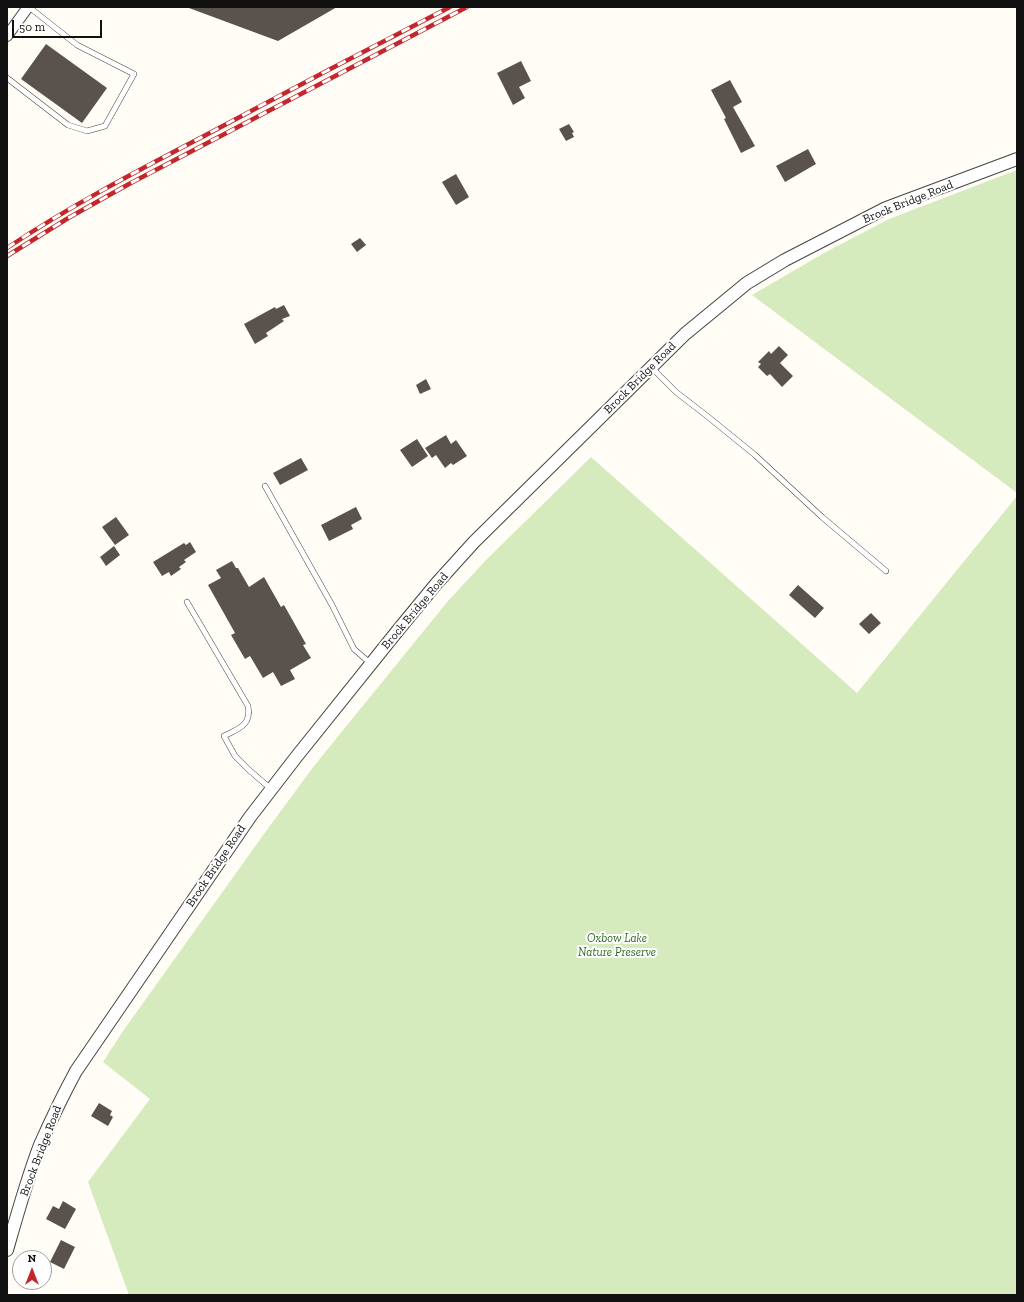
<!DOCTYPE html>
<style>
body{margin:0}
#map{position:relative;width:1024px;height:1302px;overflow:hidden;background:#fffdf5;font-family:"Zilla Slab",serif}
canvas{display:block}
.frame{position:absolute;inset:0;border:8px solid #111;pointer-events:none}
.north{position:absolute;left:12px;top:1250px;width:40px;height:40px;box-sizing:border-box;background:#fff;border:1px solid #a0a0a0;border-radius:50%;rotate:0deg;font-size:11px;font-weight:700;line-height:16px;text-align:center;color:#111}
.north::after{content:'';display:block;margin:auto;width:14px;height:18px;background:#c4262e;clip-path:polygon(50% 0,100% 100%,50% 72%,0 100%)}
.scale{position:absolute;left:12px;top:20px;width:90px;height:18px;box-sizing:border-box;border:2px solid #111;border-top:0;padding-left:5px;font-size:12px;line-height:14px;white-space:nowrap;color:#111;-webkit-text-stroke:3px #fff;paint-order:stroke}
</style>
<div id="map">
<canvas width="1024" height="1302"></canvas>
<div class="frame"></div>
<div class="north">N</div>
<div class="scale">50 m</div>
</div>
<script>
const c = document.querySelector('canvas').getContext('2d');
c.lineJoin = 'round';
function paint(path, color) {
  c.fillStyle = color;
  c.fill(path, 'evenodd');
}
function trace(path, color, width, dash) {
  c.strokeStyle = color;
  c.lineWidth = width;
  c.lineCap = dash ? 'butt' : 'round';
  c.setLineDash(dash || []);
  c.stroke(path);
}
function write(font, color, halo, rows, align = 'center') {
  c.font = font + ' "Zilla Slab",serif';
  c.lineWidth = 4;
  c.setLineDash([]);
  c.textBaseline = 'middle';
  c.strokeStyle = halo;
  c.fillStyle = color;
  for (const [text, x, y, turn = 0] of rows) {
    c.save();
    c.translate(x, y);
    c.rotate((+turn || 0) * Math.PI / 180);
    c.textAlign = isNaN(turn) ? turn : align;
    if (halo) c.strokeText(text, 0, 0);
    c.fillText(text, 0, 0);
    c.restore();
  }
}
paint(new Path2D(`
 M1017,170v323l-265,-198 74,-43 63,-33z
 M591,457l266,236 160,-197v799h-888l-41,-113 62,-83 -47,-37 20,-31 146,-204 45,-61 134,-165 38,-41z`), '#d5ebbd');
paint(new Path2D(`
 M189,7h148l-59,34 -89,-33z
 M46,44l61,44 -25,35 -61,-44z
 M521,61l10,20 -12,6 6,11 -12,7 -16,-32z
 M730,80l12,22 -9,5 22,39 -14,7 -17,-34 2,-1 -15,-28z
 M569,124l5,8 -2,1 2,4 -8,4 -7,-12z
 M808,149l8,15 -31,18 -9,-16z
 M456,174l13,23 -13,8 -14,-23z
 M360,238l6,7 -9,7 -6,-8z
 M284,305l6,11 -8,3 2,2 -18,12 2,3 -13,8 -11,-20 31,-17 1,2z
 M779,346l9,9 -8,8 13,13 -11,11 -12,-13 -3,2 -9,-9 3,-3 -3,-2 11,-11 2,3z
 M426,379l5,10 -11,5 -4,-9z
 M446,435l5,9 5,-4 11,16 -14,9 -2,-2 -6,5 -9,-13 -4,3 -7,-10z
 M417,439l11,17 -16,11 -12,-17z
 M301,458l7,12 -28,15 -7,-12z
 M356,507l6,12 -11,6 2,4 -24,12 -8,-16z
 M116,517l13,18 -14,10 -13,-18z
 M190,542l6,10 -12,8 2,2 -7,5 2,2 -10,7 -2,-4 -7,4 -9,-14 31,-19 2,2z
 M114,546l6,9 -14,11 -6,-9z
 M232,561l4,7h2l11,19 15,-10 17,30 3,-2 22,39 -3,1 8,13 -21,12 5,9 -14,7 -8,-14 -10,6 -13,-22 -5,3 -14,-24 4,-2 -27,-48 13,-7 -5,-8z
 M798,585l26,23 -9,10 -26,-23z
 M871,613l10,10 -12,11 -10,-10z
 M99,1103l13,8 -2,4 3,2 -5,9 -17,-10z
 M63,1201l13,8 -11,20 -19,-10 7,-13 6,3z
 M61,1240l14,7 -11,22 -14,-7z`), '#5a524d');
const service = new Path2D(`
 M7,78l61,47 19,6 18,-5 29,-52 -57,-29 -48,-38
 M652,368l24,24 31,24 48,39 67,62 64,54
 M265,486l67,119 22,44 17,15
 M187,602l61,104c4,19 -10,23 -24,30l11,20 14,14 22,19`);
const minor = new Path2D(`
 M7,36l21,-29`);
const tertiary = new Path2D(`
 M7,1250c10,-35 20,-71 33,-105 11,-25 23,-50 36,-74l174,-254 47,-61 102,-127 37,-45 38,-42 211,-208 62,-51 38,-23 101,-52 131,-49`);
trace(service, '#444', 6);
trace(minor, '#444', 12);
trace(tertiary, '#444', 14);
trace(service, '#fff', 5);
trace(minor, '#fff', 10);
trace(tertiary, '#fff', 12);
const rail = new Path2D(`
 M7,248c63,-42 130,-77 197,-112 82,-44 164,-87 246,-129
 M7,256l63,-39 59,-33 338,-177`);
trace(rail, '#c4262e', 4.5);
trace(rail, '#fff', 3, [9]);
write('12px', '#111', '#fff', [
 ["Brock Bridge Road",908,202,-22],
 ["Brock Bridge Road",640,378,-45],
 ["Brock Bridge Road",415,611,-50],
 ["Brock Bridge Road",216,866,-56],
 ["Brock Bridge Road",41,1151,-69]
]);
write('italic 12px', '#2f6b1f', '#fff', [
 ["Oxbow Lake",617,939],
 ["Nature Preserve",617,953]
]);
</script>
